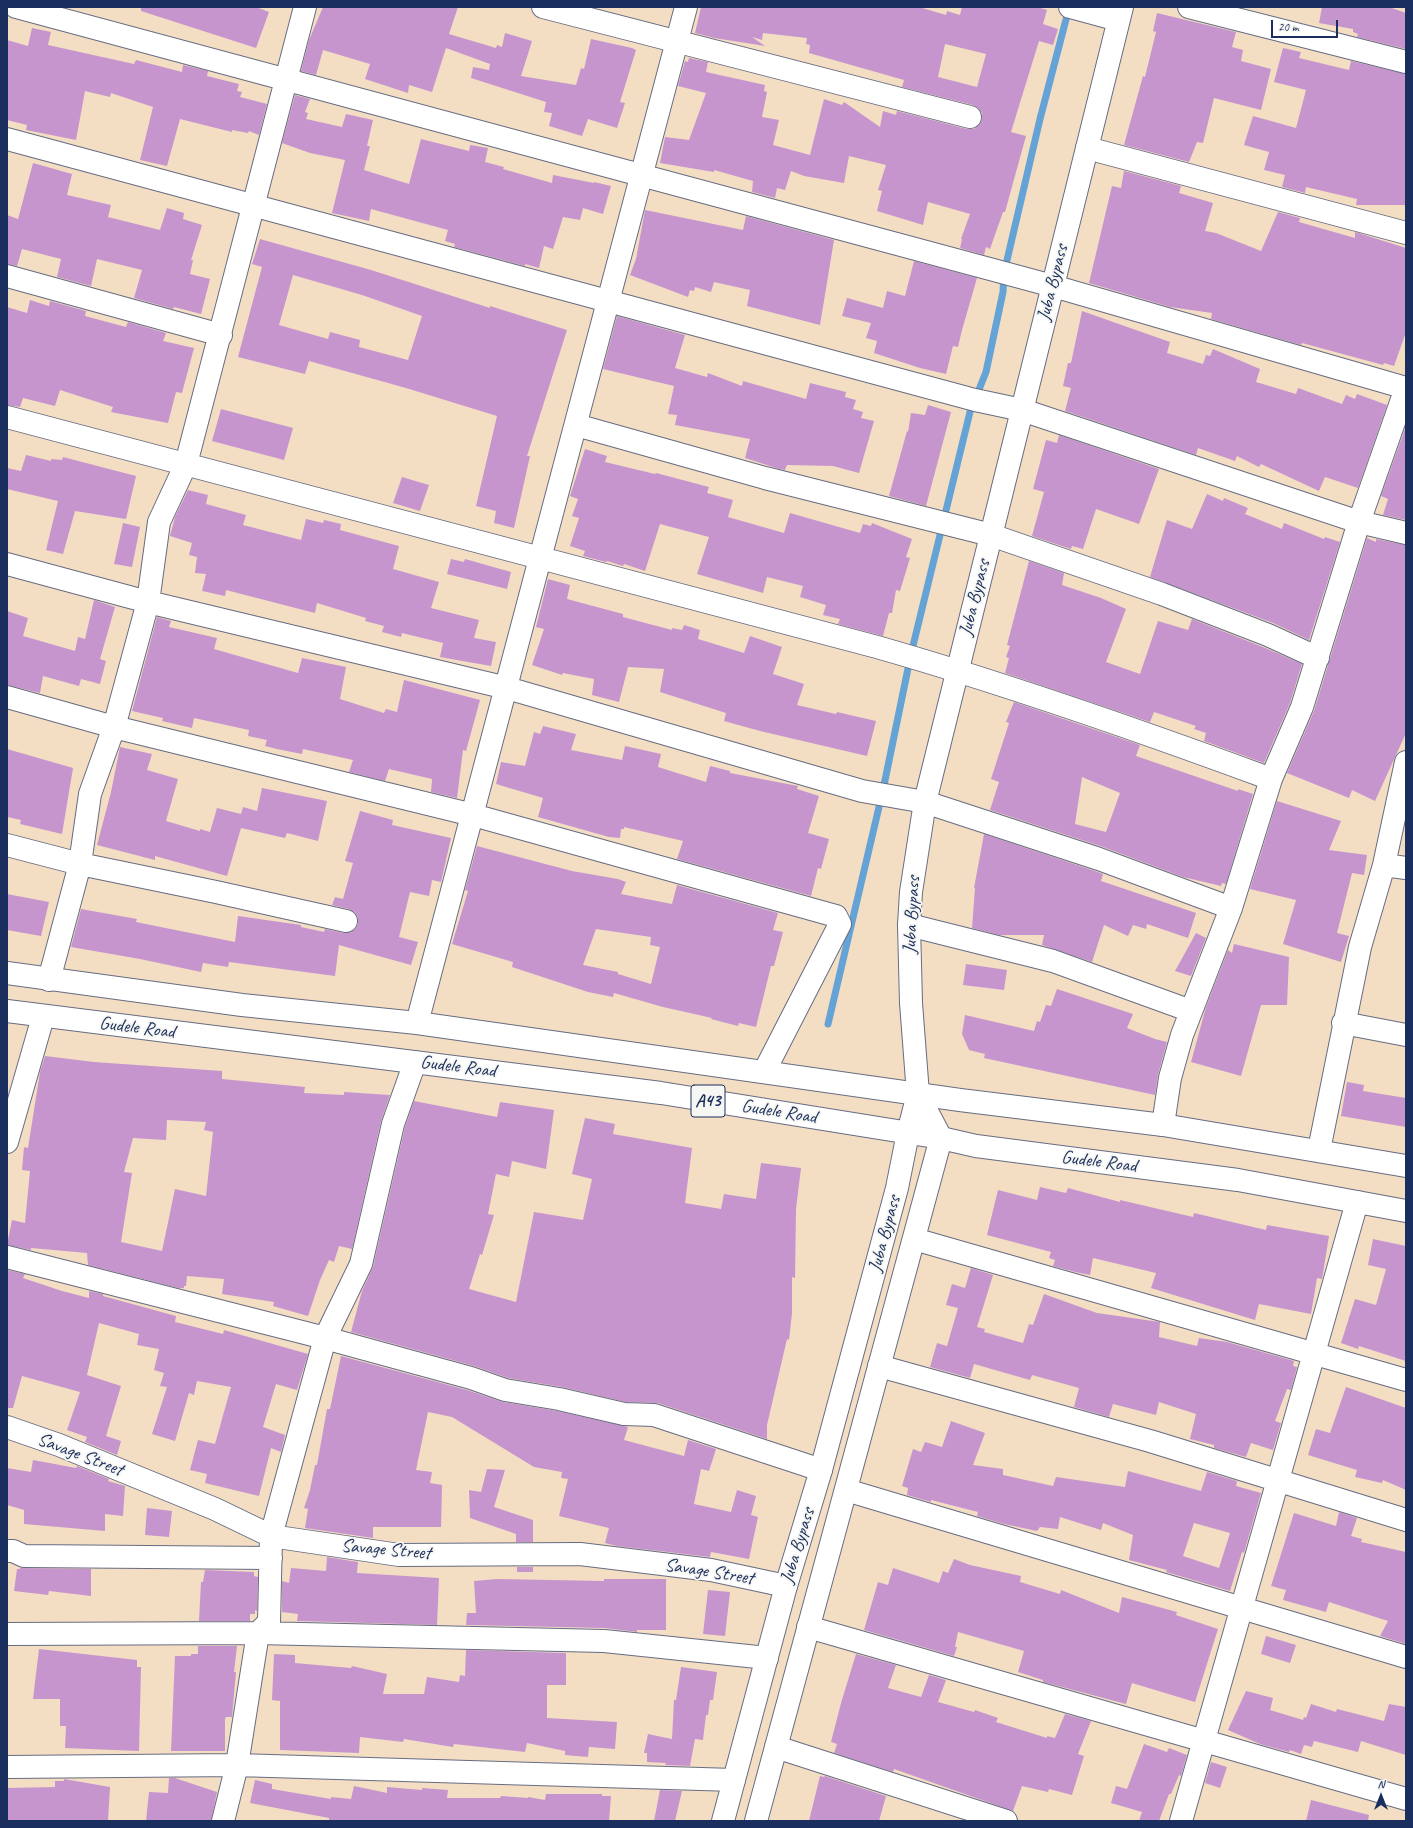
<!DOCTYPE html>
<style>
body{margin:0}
#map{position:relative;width:1413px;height:1828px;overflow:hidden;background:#f3dec4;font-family:Caveat,sans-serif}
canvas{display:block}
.frame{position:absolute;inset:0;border:8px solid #1b2f5e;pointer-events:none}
.north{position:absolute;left:1361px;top:1776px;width:40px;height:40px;-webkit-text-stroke:3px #f6f6f2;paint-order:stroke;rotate:0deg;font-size:11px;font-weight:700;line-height:16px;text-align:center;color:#1b2f5e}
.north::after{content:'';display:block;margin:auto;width:14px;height:18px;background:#1b2f5e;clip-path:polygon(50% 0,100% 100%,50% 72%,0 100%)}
.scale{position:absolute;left:1271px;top:20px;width:67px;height:18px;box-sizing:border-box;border:2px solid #1b2f5e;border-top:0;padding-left:5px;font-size:12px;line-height:14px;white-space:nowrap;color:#1b2f5e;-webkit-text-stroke:3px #f6f6f2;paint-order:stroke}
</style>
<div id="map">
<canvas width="1413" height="1828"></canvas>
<div class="frame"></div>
<div class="north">N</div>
<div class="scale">20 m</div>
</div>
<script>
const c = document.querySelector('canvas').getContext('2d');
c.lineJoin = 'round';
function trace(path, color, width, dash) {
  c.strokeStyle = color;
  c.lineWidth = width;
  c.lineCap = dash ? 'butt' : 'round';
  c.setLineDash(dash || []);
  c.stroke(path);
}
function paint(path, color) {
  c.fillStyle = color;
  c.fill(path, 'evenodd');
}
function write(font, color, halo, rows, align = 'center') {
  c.font = font + ' Caveat,sans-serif';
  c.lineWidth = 3.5;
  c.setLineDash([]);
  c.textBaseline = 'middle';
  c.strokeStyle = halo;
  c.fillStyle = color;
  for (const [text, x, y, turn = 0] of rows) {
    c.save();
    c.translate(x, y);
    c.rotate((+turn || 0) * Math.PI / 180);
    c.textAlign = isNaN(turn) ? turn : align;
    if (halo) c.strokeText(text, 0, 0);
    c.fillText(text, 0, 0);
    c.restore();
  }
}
trace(new Path2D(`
 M828,1024l55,-234 28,-136 59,-242 16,-40 17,-80 1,-19 36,-154 29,-111`), '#65a2d6', 7);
paint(new Path2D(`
 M141,7h115l13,5 -13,36 -115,-37z
 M323,7h135l-9,27 47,14 1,-3 5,2 3,-14 27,8 -11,35 55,9 5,-17 3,1 7,-30 41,9 4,2 -16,52 5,1 -8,25 -29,-9 -6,17 -33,-10 3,-13 -8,-1 2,-10 -75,-24 2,-11 16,3 1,-6 -44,-16 -14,44 -23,-7 -1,8 -43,-14 5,-15 -47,-14 -7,25 -15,-4 8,-31z
 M701,7h218l27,8 1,-4 13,4 2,-8h75l10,3 -4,14 15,5 -5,16 -14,-4 -28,91 15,4 -21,76h-2l-13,37 -4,-2 -2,8 -24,-7 2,-9h-1l9,-25 -42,-12 -5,23 -46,-14 5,-20 -4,-1 8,-25 -37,-9 -5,27 -40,-7 -13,-5 -6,19 -8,-2 -2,10 -23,-6 1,-11 -39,-11v2l-54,-9 5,-26 24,3 17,-47 -28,-7 7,-25 3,1 1,-4 19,4 -2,10 59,13 -1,6 3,1 -5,25 17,3 -6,25 37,10 14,-56 18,6 2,-3 36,25 3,-16 13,4 1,-4 70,18h7l5,-4 3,-5v-7l-4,-5 -5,-3 -71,-18 2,-7 -95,-27 1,-8 -4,-1 1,-6 -44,-5 -1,7 -10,-3 13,9 -51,-8 -19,-5zM945,44l41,10 -9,33 -39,-10z
 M1322,7h67l17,6v36l-49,-12 1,-3 -5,-2v-3l-34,-6z
 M1157,13l79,19 -4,15 11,3 -2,11 30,8 -10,41 -47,-12 -11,45 -6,-1 -8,20 -65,-17 19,-69 2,1 11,-45 -3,-1z
 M32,28l19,4 -3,13 86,19 2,-4 46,12 1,-7 25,6 -1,5 32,8 -2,7 5,1 -2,5 27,7 -8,31 -10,-4 -1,2 -16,-3v2l-52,-13 -13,47 -27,-6 13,-53 -42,-14 -1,4 -25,-6 -9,49 -50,-10 1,-5 -20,-5v-80l21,6z
 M1283,48l18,4 -2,6 50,12 2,-9 55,13v131h-50l1,-6 -51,-12 -1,6 -23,-6 3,-12 -21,-5 5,-18 -25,-7 9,-29 43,12 10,-38 -32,-8z
 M295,95l15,4 -5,13 3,1 -2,6 36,8 4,-13 27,6 -6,26h3l-6,24 45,14 12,-45 48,12 1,-6 18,3 -3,14 19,5 -1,2 49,14 1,-8 41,8v-1l17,4 -8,28 -20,-6 -3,12 -17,-3 -10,32 -9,-3 -5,22 -14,-4v2l-71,-19 1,-3 -10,-3 3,-11 -77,-21 -2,12 -37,-8 13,-53 -35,-7 -28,-10z
 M33,163l39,11 -5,21 44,10 -3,12 52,13 7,-22 17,5 -1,6 19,6 -11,35h2l-3,14 20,5 -9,35 -27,-7 -1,2 -39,-11 8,-28 -45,-11 -6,27 -34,-9 4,-18 -39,-10 -5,17 -10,-2v-49l11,4z
 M1124,171l57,15 -2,7 34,10 -8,28 11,2 45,18 17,-39 22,6 -1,4 56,16v-6l51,16v84l-12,34 -10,-3 -1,2 -81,-22 -1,2 -90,-26 1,-6 -42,-6 -81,-24 23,-97 9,2z
 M645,210l98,20 3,-14 88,24 -14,85 -73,-19 3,-16 -36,-8 -3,10 -16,-5 -1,4 -4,-1 -2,7 -58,-22 6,-16z
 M260,239l111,31 119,38v-2l77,24 -40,126h3l-16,72 -20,-5 2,-12 -20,-5 21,-90 -91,-28 -97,-27 -4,13 -67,-17 24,-90 -10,-3zM293,275l69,20 60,21 -14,44 -49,-13 1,-7 -30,-8 -2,7 -49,-14z
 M914,261l63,17 -15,52 -4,17 -5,-1 -7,28 -26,-6 -46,-15 3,-12 -11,-3 5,-15 -29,-7 5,-18 36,10 4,-17 18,5z
 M30,300l19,6 1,-5 36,10 -1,5 41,11 2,-5 38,11 -3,8 31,7 -12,45 -6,-1 -8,31 -57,-11 2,-5 -53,-17 -5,16 -32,-8 -3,9 -13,-2v-98l20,6z
 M1082,311l88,31 -3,11 36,11 3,-9 4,1 3,-7 47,20 -4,13 40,12 2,-6 44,16 4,-9 9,4 2,-5 30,11 -29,83 -33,-11 -6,14 -58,-27 -2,3 -22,-11 -2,5 -37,-13 -2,7 -131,-44 6,-23 -8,-2 5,-23h3z
 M617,316l68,19 -10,33 32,9 1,-4 34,13 1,-5 63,18 4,-16 36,9 -1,5 11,3 -3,9 10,3 -2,6 13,3 -15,52 -26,-7 -46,-1 -2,5 -6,-1 -34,-11 5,-19 -75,-14 2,-10 -9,-1 6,-28 -71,-17z
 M928,405l23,7 -25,94 -37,-10 18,-65 1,1 3,-19 14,2z
 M221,409l72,19 -9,32 -72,-19z
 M1406,426v94l-23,-5 5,-16 -7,-3z
 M1059,435l100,34 -20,55 -43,-15 -13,40 -11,-3 -1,3 -39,-13 12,-44 -11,-3 13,-49 11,3z
 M585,449l22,7 -2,6 50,12 1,-1 53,14 -2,6 26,7 -5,17 56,16 6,-20 70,20 3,-9 8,2 1,-3 40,16 -6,18 4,1 -10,33 -4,-1 -4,23h-3l-6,23 -45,-12 2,-5 -17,-4 3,-10 -26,-8 3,-11 -36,-9 -4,16 -66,-19 12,-37 -49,-13 -15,47 -21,-7 -1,2 -16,-5 -1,1 -23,-6 2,-5 -15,-5 9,-28 -7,-2 6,-17 -8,-3z
 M26,455l25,6v-2l11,1 1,-3 73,19 -10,43 -51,-8 -12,43 -17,-4 12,-49 -51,-12v-21l14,3z
 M402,477l27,8 -9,26 -27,-8z
 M188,490l20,5 -2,9 40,11 -3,10 58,15 5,-21 17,4 1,-3 17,4 -1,6 59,16 -6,23 46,13 -8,26 48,12 -5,18 22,4 -5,24 -51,-9 3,-14 -41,-10 -1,4 -19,-5 2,-6 -19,-5 1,-3 -49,-15 -2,10 -89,-23 -1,6 -23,-5 4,-17 -11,-1 2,-16 -8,-2 3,-12 -22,-7 5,-19z
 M1207,494l16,7 1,-3 24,10 -3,6 37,15 2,-6 40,16 1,-2 15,5 -31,98 -36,-17 -123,-46 17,-57 25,9z
 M123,523l17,4 -8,40 -18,-3z
 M1367,538l9,4v-3l30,6v188l-31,68 -23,-11 -3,8 -62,-25 27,-62z
 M451,559l13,3 1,-3 46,13 -4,17 -60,-15z
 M1029,561l35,12 -2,12 39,13 25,11 -20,53 34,12 18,-53 30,9 4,-11 71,28 39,17 -12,39 -26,60 -60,-22 2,-8 -12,-4 2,-3 -42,-14 -4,10 -145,-49 4,-15 -3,-1 4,-11 -3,-1z
 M548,579l22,6 -3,14 56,15v3l49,13v-2l10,2 2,-5 16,5 -2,9 46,14 6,-17 32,11 -9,27 31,10 -7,21 39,9 1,-2 39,9 -9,35 -107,-25 -36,-10 2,-8 -66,-21 4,-23 -36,-2 -9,35 -27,-7 2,-16 -31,-6 -1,2 -30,-10 12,-36 -8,-2z
 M94,600l21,7 -15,52 6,2 -6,23 -19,-5 -2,7 -36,-10 -3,17 -33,-8v-74l21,7 -5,18 52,15 3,-14 7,2z
 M157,617l14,4 -2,6 48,11 -3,11 84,24 4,-15 44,9 -6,32 44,14 2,-4 11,3 7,-32 76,20 -14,51 -3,-1 -6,48 -26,-6 1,-13 -43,-10 -4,12 -36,-9 4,-12 -50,-11 -1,5 -25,-5 -12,-3 2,-6 -19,-4 1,-6 -55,-12 -2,10 -30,-7 1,-3 -31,-7z
 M1014,702l126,43 -4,11 102,35v-2l15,5 -27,90 -4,-1 -1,3 -38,-9 -80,-30 -113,-37 9,-28 -8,-3 18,-56 -3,-1zM1082,777l38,16 -14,39 -31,-8z
 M543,726l33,8 -5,16 51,10 3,-14 36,8 -3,13 48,15 4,-16 20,5v2l68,13 -1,3 22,7 -11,37 21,6 -8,30 -3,-1 -7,28 -134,-37 6,-18 -59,-14v2h-3l-1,9 -11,-1 -71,-20 5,-19 -47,-14 5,-22 24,4 9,-34 6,2z
 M120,747l32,7 -5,16 31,9 -12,42 34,10v-2l10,3 7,-24 24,6 2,-7 14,4 5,-23 65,13 -9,40 -31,-8 -2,5 -44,-10 -14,48 -72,-20v4l-58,-15 14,-53z
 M7,749l66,19 -11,66 -42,-10 1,-4 -14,-3z
 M1277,801l64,20 -12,29 38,5 -3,20 -12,-2 -15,60 12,3 -8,26 -58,-18 13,-44 -46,-11z
 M360,811l33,9 -1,5 59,13 -10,44 -9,-2 -3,16 -19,-4 -11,45 19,5 -7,23 -72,-20 -4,31 -106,-14 -1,5 -25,-4 -2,9 -61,-13 -69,-12 10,-38 56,10 -1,3 99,20 3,-26 63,9v2l23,5 1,-3 18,4h7l5,-4 3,-5v-6l-3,-6 -6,-3 -17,-4 3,-8 8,2 10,-36 -8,-2z
 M984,834l111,37 8,3 -2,7 95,32 -8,25 -41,-14 -1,5 -13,-4 -5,11 -24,-11 -12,37 -50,-17 2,-10h-45l-27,-7 3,-40h-1z
 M477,846l95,25 46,8 8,3 -5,12 51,10 5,-19 101,28 -5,17 10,2 -9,34h-3l-15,61 -17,-4 -1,3 -27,-7 1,-1 -49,-11 -49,-14 -1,4 -25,-5 -76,-25 1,-5 -61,-18 16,-53 -3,-1zM596,929l55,8 -1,8 10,2 -9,37 -33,-10v-2l-35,-7z
 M7,894l42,8 -8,34 -34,-6z
 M1196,933l10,5 -15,38 -16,-5z
 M1234,944l55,13 -2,48h-26l-20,71 -50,-14 15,-55 22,-57 4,3z
 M966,964l41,6 -3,20 -41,-5z
 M1057,989l76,25 -6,14 28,11 12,3 -9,33 -3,20 -171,-37 1,-4 -16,-4 -7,-16 3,-19 69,16 3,-10 3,1 6,-17 5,1z
 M45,1056l49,6 128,9v8l83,8 -1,6 40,2v-3l46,3 -9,26 -29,128 -13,-3 -5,16 -5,-2 -9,20 -12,36 -35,-10 1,-4 -52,-8 2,-15 -37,-3 -1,10h-2v2h-6l-90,-23 -1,-12 -56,-5v2l-24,-5 5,-25 13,3 5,-52 -8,-1 2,-23 4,1 12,-76zM167,1120l39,2 -2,8 9,2 -7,64 -31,-7 -13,62 -41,-9 11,-69 -8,-1 9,-34 33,2z
 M1347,1082l17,3 -1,6 43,7v29l-65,-11z
 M414,1101l83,16 3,-15 54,8 -8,59 -34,-8 -3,16 -13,-3 -8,40 6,1 -12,40 -2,-1 -11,35 47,13 18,-90 49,8 9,-41 -20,-5 13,-56 30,6 -2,10 79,14 -7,55 36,6 3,-15 32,5 5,-36 40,5 -5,41 -1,69 -3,-1v36l-3,27 -2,-1 -20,86v14l-109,-36 -32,-1 -64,-15 -54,-9 -34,-12 -123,-34 11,-41 11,-24 32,-140z
 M1040,1187l26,6 2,-5 52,14v-2l73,17 1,-4 72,17 1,-5 62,11 -7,43 -5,-1 -6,36 -52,-10 -4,16 -104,-32 5,-15 -63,-15 -3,17 -15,-3 -22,-6 2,-6 -6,-2 2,-6 -64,-17 11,-45 39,10z
 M1373,1239l33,7v115l-47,-15 -1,3 -17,-6 14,-44 21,6 10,-36 -18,-4z
 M971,1268l22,7 -16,52 8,2 -1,3 39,11 6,-19 4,1 11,-31 53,19 63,9 -1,15 38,9 2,-8 28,4 67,19 -1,5 4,1 -6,23 -4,-1 -12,32 6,2 -8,27 -22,-7 -5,14 -32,-9v-3l-24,-6 6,-25 -37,-12 -3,13 -43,-11 -4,13 -35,-10 5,-19 -47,-13 -2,5 -56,-16 -4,14 -40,-11 7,-24 10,3 11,-38 -12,-3 6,-21 13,4z
 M7,1270l18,4 -2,4 39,13 27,7v-7l14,3v2l73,20 -1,6 48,12 1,-4 84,24 -11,36 -21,-6 -13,43 22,8 -4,17 -10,-4 -12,48 -54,-13 2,-9 -17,-4 8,-30 17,4 16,-57 -34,-6 -3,14 -5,-2 -14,48 -23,-7 15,-47 -7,-1 4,-13 -10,-3 5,-21 -22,-4 2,-11 -40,-11 -12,52 34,11 -15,50 15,5 -4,14 -32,-13 2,-5 -20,-7 13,-38 -58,-16 -9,32h-6z
 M341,1356l126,34 36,12 54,9 71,16 -4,13 60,16 4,-16 28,9 -7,22 -8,-2 -7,35 37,8 6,-22 19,6 -5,19 7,2 -9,42 -38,-7 -1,5 -93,-11 -12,-3 4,-15 -50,-12 9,-37 -7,-1 1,-6 -28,-5 -82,-50 -24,-5 -12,58 16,2 -2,11 12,2 -1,42h-68v11l-68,-10 3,-19 -4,-1 6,-18 5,-25h2l10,-56h3z
 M1346,1387l60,21v82l-23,-10 -1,3 -27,-6 2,-7 -49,-15 8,-26 14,4z
 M951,1421l34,12 -12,32 30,4v6l50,11 3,-9 69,10 3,-16 73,20 6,-19 30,9 -1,5 25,7 -17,60 -2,-1 -12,39 -64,-19 1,-2 -38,-10 4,-25 -30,-12 -2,7 -41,-13 -2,12 -18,-2 -3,4 -33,-7 -27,-8 1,-4 -47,-12v2l-24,-7 1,-7 -6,-2 11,-37 8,3 4,-10 17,5zM1194,1523l36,10 -11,35 -36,-12z
 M33,1460l43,8 1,-2 32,13 -1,2 17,5 -2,30 -18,-2v17l-81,-7v-14l-17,-5v-37l24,4z
 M487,1469l18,1 -11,37 39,13v22h-17v-8l-46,-16 -1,-28 12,2z
 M147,1508l25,3 -3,26 -24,-2z
 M1339,1512l18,6 -6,18 11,3 -1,3 45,10v92l-26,-8 8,-15 -59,-19 -3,10 -43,-12 3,-10 -15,-4 23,-73 42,13z
 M327,1557l31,5 -1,11 82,5 -2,47 -140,-4 1,-7 -16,-2v-31l7,2 2,-15 35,3z
 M954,1559l16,6 51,11 -1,6 40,12 1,-4 58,23 3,-16 55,15 -1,3 42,14 -23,73 -63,-19 -6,21 -83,-22v-2l-25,-8 6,-21 -66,-19 -3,15h2l-3,9 -90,-26 14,-48 10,3 5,-17 46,15 4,-12 5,2z
 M517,1567h16v5h-16z
 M20,1568l71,1v27l-42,-5 -1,4 -34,-4 3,-22h3z
 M205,1570l49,2v4l4,1 -1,34 -2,-1v4h-5v7h-51l2,-39h2z
 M497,1579l107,2v-2h62v51h-29v2l-33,-4 -138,-3 1,-12h9l-2,-32z
 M708,1590l22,2 -5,44 -22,-2z
 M1266,1636l30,9 -6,18 -29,-9z
 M198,1646h39l-3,26h2l-4,45h-6l-1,2v32h-54l4,-95h16v-2h7z
 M39,1649l98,11v7h4l-2,84 -74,-3 1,-22h-6v-27h-27z
 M466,1650l100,3v32h-19v33l70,4 -2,27 -26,-2 -1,10 -23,-2v-4l-38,-8 -2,9 -71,-8 -1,3 -49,-8 -1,3 -43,-5 -1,16 -79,-3v-49l-8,-1 2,-46 21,1v8l56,5 1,-2 35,8 -4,20h41l3,-17 32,5 1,-7 5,1z
 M856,1654l40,11 -8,23 33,9 8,-22 17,5 -8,22 36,10 1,-2 23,8 -2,4 51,16v-2l8,2 10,-24 26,7 -13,33 6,2 -12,39 -23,-6 -1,3 -26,-6 -9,25 -119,-42 -1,3 -59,-19 3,-9 -6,-2 10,-39z
 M681,1667l36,5 -4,28h-3l-2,15h-2l-3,25 -8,-1 -5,27 -25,-1 1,-2 -19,-1v-9h-3l4,-19 24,5 2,-39h2z
 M1246,1691l27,7 -3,12 33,10 1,-3 2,1 5,-14 25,8 1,-3 47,12 5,-17 17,3v48l-45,-14 -3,11 -44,-11 -2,6 -8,-2 -3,9 -11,-4 -1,2 -29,-8 -32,-14z
 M1144,1744l23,8 2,-4 18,7 -6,21 -2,-1 -8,19h-2l-10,27h-20l3,-9 -31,-9 5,-17 11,3z
 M1211,1762l16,5 -7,21 -15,-5z
 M820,1776l4,1 1,-1 61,20 -7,25h-70z
 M169,1778h6l42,14 -6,29h-65l3,-29 19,1z
 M64,1779l46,8 -2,34h-101v-33l48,-1v-6h9z
 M255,1780l17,4v5l59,10v-2l20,2 3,-13 33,7v-6l35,3v-2l26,2 -1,8h53l1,-2 27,2v-1l17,3 1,-6h56v2h9l-2,25h-280v-3l-79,-15z
 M660,1790l22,1 -7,30h-21z
 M1311,1800l58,15 -1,6h-62z`), '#c695ce');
const minor = new Path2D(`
 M16,7l1037,279 353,102 -47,134 -57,185 -31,72 -40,129 -49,127 -12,43 -7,47
 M543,7l427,110
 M1070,7l48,13
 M1189,7l217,55
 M7,139l968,261 47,10 337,112 47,11
 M1087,148l319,85
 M7,276l214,59
 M7,417l870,230c133,38 264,84 394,132
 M576,425l189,53 226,57 171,59 106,41 50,23
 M7,564l141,38 359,86 355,103 63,11 174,57 132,49
 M7,697l107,30 359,88 363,101 4,8 -76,148
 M7,845l73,19 136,28 130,29
 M1384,865l22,3
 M909,925l144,36 138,50
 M49,980l31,-116 10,-70 24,-67 34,-125 11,-80 27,-58 119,-457
 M417,1023l269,-1016
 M1343,1023l63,12
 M7,1142l36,-125
 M1319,1150l41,-203 24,-82 22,-103
 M914,1239l492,141
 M7,1257l318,81 146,40 34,12 54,9 65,15 30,1 167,55
 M879,1366l271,75 256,79
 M7,1427l52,18 156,64 56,27 128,19 181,-1 131,16 75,16
 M846,1490l560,167
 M7,1551h6l11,5 247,2
 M808,1627l598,172
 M7,1634l251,-1 346,8 163,17
 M776,1747l230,74
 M7,1767l230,-2 21,-132 11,-11 2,-86 54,-198 36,-74 32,-140 22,-62
 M223,1821l14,-56 497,15
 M1181,1821l176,-619`);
const major = new Path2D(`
 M723,1821l63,-235 35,-116 76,-282 11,-55 10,-39 -7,-91 -2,-78 2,-33 14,-90 197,-795
 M756,1821l185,-683 -23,-44`);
const highway = new Path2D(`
 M7,973l235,32 175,18 543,77 203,25 243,41
 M7,1011l654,82 280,45 35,8 262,34 168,31`);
trace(minor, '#676c82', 24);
trace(major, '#676c82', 24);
trace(highway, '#676c82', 24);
trace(minor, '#fff', 22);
trace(major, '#fff', 22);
trace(highway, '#fff', 22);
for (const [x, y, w] of [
 [708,1101,34]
]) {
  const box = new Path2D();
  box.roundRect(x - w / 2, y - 16, w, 32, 3);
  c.fillStyle = '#f6f6f2';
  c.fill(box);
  trace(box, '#1b2f5e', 1);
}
write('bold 18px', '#1b2f5e', null, [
 ["A43",708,1101]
]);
write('19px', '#1b2f5e', '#f6f6f2', [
 ["Juba Bypass",1053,283,-76],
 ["Juba Bypass",975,598,-76],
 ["Juba Bypass",912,915,-87],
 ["Gudele Road",137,1028,7],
 ["Gudele Road",458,1067,7],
 ["Gudele Road",779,1112,9],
 ["Gudele Road",1099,1162,7],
 ["Juba Bypass",885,1234,-75],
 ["Savage Street",80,1455,21],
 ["Juba Bypass",798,1546,-73],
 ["Savage Street",386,1550,5],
 ["Savage Street",709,1572,9]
]);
</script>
